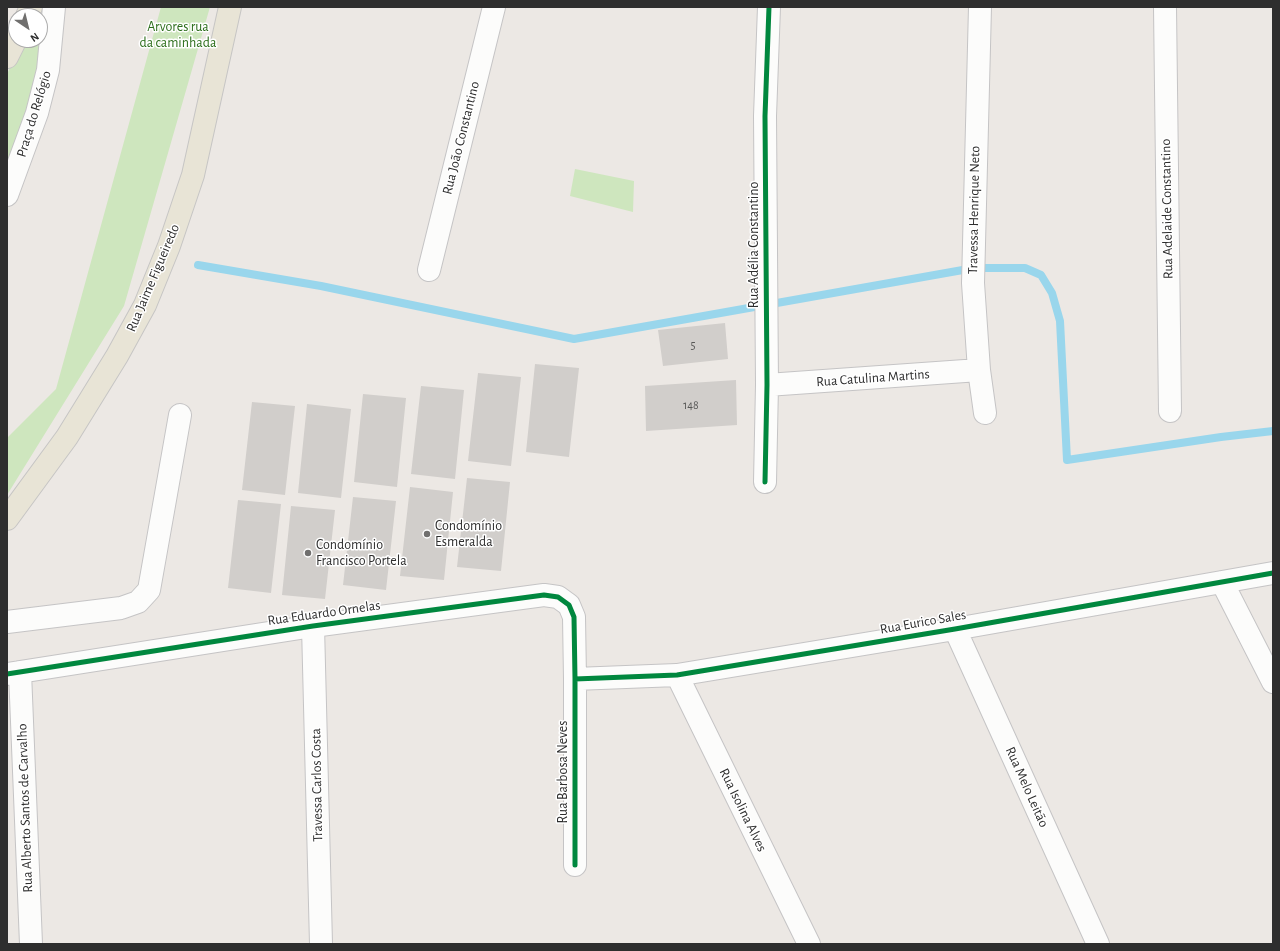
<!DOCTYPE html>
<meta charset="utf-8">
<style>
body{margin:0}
#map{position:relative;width:1280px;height:951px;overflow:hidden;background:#ece8e4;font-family:"Alegreya Sans",sans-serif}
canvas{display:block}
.frame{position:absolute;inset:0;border:8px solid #2e2e2e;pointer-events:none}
.north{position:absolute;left:8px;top:8px;width:40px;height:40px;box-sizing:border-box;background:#fff;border:1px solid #ababab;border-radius:50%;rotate:145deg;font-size:11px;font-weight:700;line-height:16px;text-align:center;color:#2e2e2e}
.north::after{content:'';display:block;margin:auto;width:14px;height:18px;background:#706f6e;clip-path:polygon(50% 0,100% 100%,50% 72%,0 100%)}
</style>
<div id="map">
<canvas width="1280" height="951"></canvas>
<div class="frame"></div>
<div class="north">N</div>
</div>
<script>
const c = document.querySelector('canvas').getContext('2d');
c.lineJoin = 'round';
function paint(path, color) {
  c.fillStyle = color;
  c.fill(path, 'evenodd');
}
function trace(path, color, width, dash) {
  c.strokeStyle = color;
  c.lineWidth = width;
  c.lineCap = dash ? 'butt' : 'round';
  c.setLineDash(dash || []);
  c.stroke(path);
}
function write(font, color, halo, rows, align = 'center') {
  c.font = font + ' "Alegreya Sans",sans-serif';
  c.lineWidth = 3;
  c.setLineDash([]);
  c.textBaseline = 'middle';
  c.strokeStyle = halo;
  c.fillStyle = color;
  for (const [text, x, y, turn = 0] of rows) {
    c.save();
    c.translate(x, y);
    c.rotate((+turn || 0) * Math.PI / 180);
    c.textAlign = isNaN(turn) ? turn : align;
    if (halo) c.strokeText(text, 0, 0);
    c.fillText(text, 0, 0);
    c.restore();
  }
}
paint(new Path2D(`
 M41,7v56l-34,107v-96l16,-34h17v-24h-4z
 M161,7h49l-86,299 -117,189v-57l49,-49z
 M575,169l59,12 -1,31 -63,-16z`), '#cee6be');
trace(new Path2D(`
 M198,265l123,21 253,53 400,-71h51l16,7 11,18 8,28 7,139 154,-23 52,-6`), '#99d6ec', 8);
paint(new Path2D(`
 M725,323l3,36 -65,7 -5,-36z
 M535,364l44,4 -10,89 -43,-5z
 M478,373l43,4 -10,89 -43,-5z
 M736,380l1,45 -91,6 -1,-45z
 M421,386l43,4 -9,89 -44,-5z
 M363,394l43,4 -9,89 -43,-5z
 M252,402l43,4 -10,89 -43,-5z
 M307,404l44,5 -10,89 -43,-5z
 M467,478l43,4 -9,89 -44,-4z
 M410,487l43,5 -9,88 -44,-4z
 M353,497l43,4 -10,89 -43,-5z
 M238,500l43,4 -10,89 -43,-5z
 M291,506l44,4 -10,89 -43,-4z`), '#d1cecb');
const minor = new Path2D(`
 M980,7l-7,276 6,87 6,43
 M1165,7l5,404
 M7,195l30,-82 11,-43 6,-63
 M429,270l65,-263
 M767,385l212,-15
 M765,482l2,-97 -2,-269 4,-109
 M1222,582l51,100
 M7,622l114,-14 17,-6 11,-12 31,-175
 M313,626l8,318
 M955,629l143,315
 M20,672l11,272
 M7,674l306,-48 231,-31 14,2 11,8 5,12 1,62v186
 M677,675l132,269
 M575,679l102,-4 278,-46 318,-56`);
const major = new Path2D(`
 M27,16l4,-9
 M7,57l9,-18
 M7,519l60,-82 50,-81 28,-51 24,-59 24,-71 37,-168`);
trace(minor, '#c5c4c5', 24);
trace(major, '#c6c5c4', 24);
trace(minor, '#fcfcfb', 22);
trace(major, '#e8e4d6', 22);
trace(new Path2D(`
 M765,482l2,-97 -2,-269 4,-109
 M7,674l306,-48 231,-31 14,2 11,8 5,12 1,62v186
 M575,679l102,-4 278,-46 318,-56`), '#00873e', 5);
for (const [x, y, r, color] of [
 [427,534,4,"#706f6e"],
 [308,553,4,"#706f6e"]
]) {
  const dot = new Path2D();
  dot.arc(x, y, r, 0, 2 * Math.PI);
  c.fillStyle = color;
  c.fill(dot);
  trace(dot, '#fff', 1.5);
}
write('12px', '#585857', null, [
 ["5",693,345],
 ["148",691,405]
]);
write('14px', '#2c6e1b', '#fff', [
 ["Arvores rua",178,27],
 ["da caminhada",178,43]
]);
write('14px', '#2e2e2e', '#fff', [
 ["Praça do Relógio",34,114,-73],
 ["Rua João Constantino",461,138,-76],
 ["Rua Adelaide Constantino",1167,209,-91],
 ["Travessa Henrique Neto",974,210,-89],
 ["Rua Adélia Constantino",754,245,-90],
 ["Rua Jaime Figueiredo",153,278,-67],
 ["Rua Catulina Martins",873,378,-4],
 ["Rua Eduardo Ornelas",324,613,-8],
 ["Rua Eurico Sales",923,622,-10],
 ["Rua Barbosa Neves",563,772,-90],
 ["Travessa Carlos Costa",317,785,-91],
 ["Rua Melo Leitão",1027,787,66],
 ["Rua Alberto Santos de Carvalho",25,808,-92],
 ["Rua Isolina Alves",743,810,64]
]);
write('14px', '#2e2e2e', '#fff', [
 ["Condomínio",435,526],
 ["Esmeralda",435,542],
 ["Condomínio",316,545],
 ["Francisco Portela",316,561]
], 'left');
</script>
